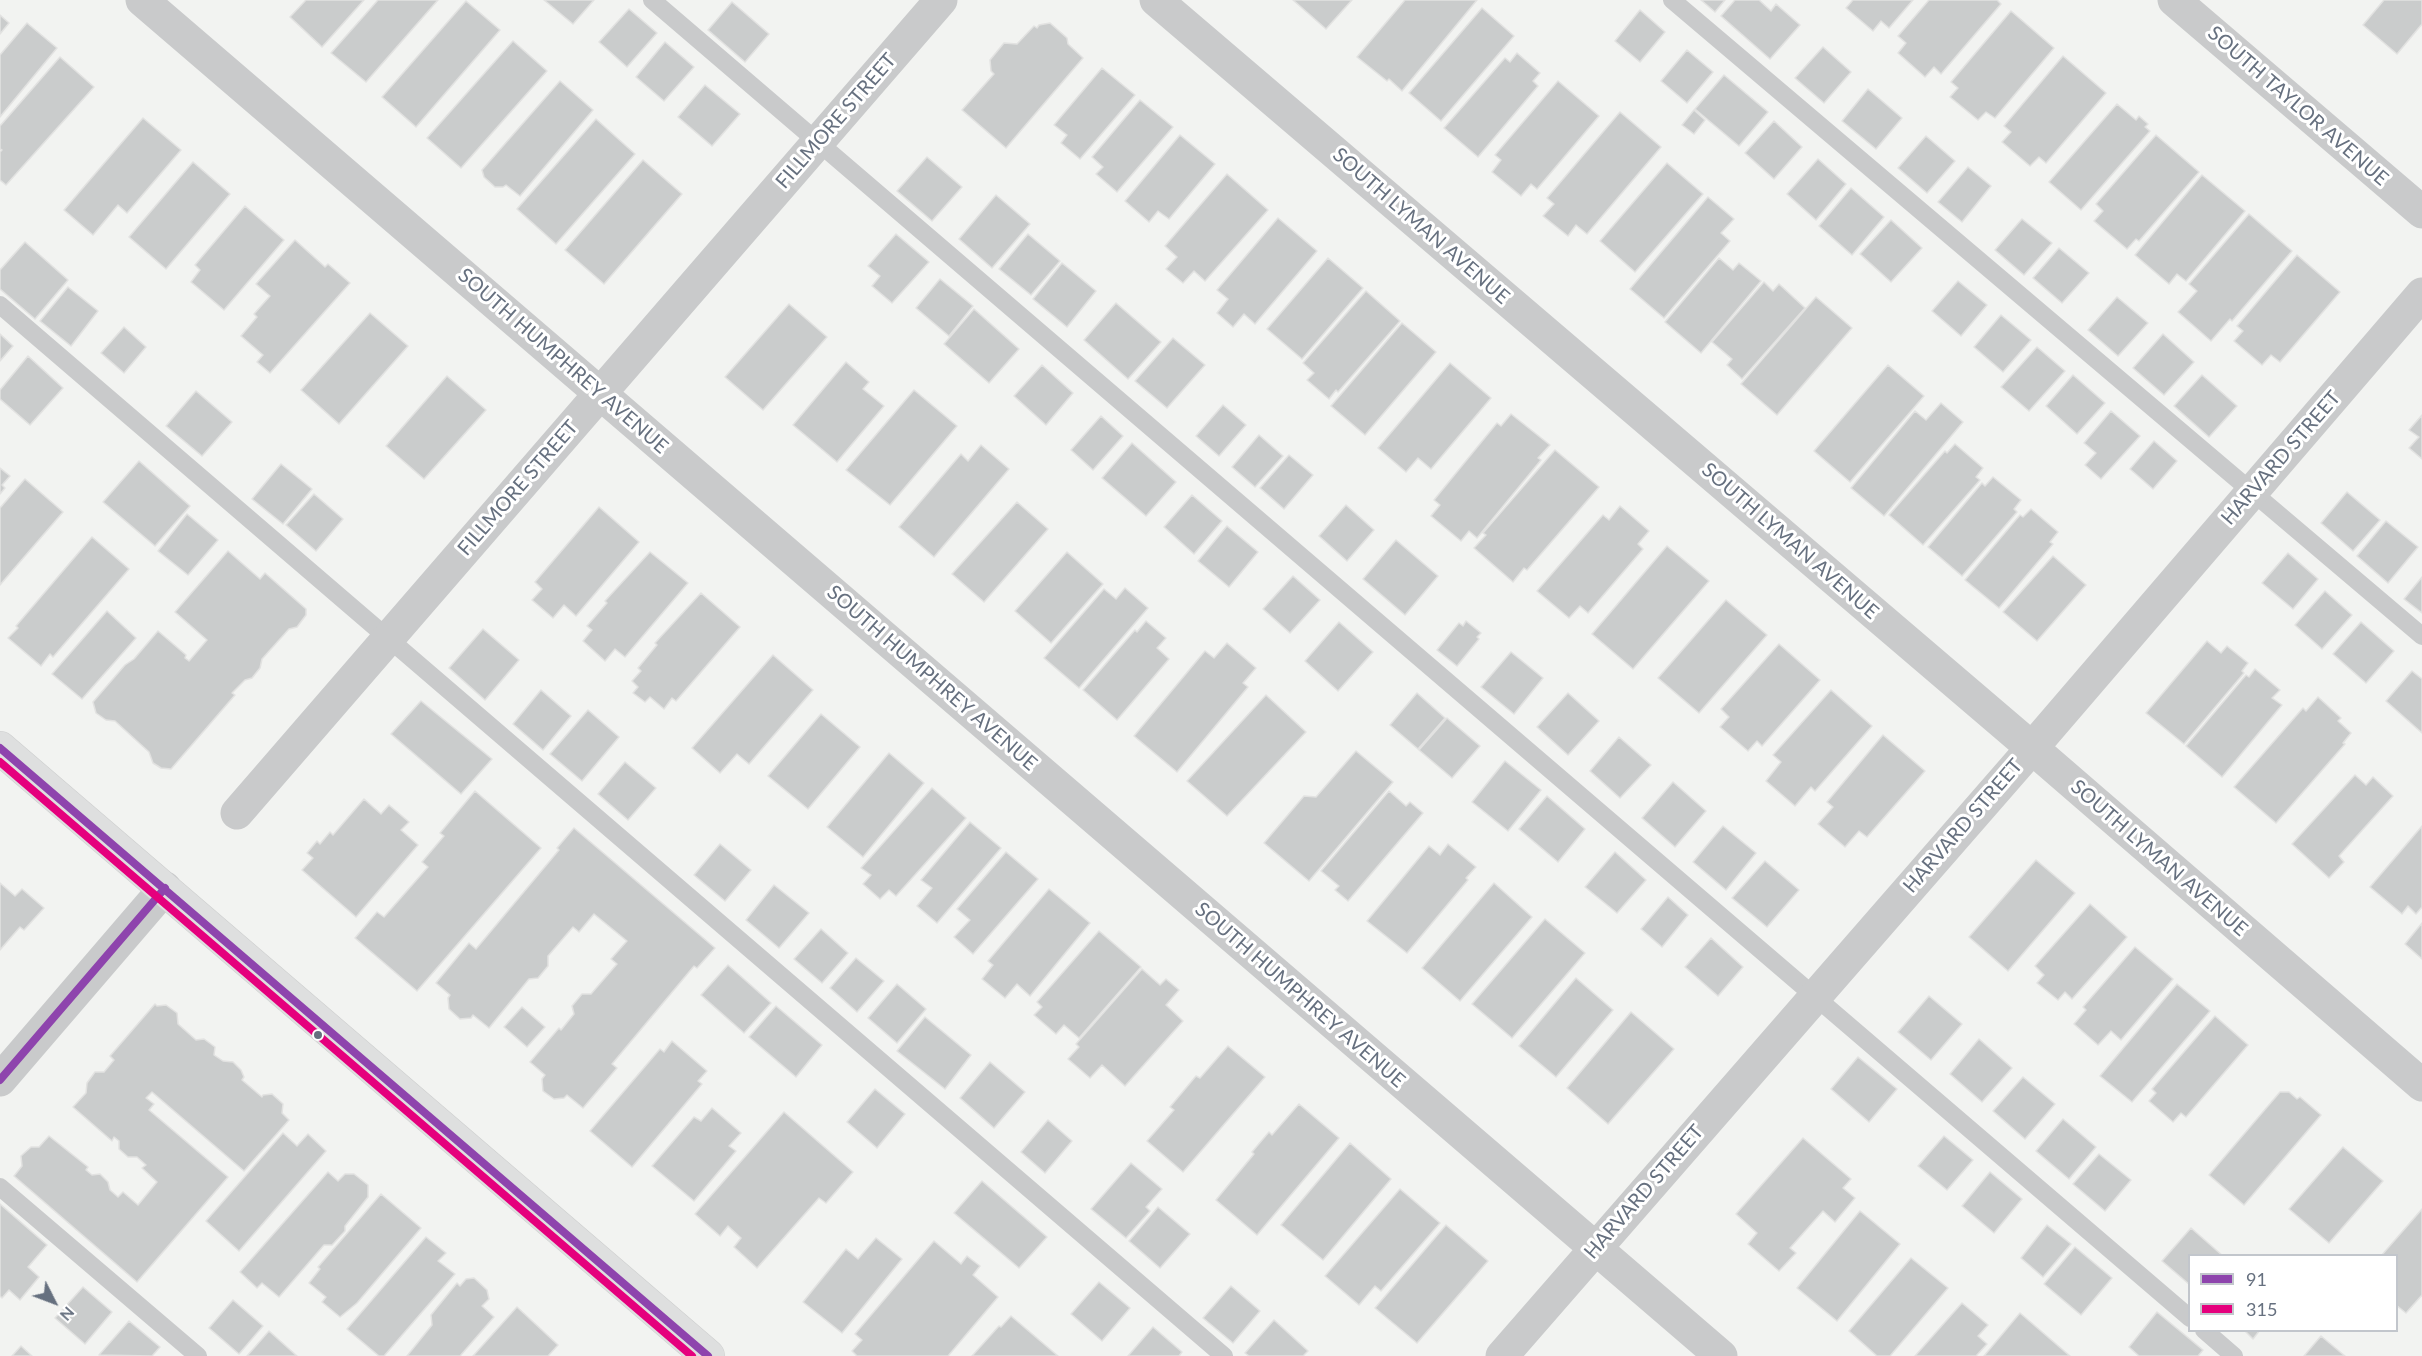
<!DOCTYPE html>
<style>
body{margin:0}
#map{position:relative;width:2422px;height:1356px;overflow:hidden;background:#f2f3f1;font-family:Lato,sans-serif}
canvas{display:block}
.legend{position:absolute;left:2188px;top:1254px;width:210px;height:78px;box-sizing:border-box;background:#fff;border:2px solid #c2c6cc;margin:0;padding:8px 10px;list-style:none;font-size:18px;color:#66707f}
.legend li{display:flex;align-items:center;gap:12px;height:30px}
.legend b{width:30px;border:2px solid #c2c6cc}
.north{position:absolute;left:24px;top:1272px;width:60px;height:60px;-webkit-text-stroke:4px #fff;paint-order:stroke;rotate:132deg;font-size:16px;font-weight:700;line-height:24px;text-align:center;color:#66707f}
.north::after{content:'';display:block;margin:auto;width:21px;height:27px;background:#66707f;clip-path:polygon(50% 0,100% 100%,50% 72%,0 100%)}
</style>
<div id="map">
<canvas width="2422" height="1356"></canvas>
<ul class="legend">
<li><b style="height:8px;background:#8e44ad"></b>91</li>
<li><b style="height:8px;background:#e5007d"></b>315</li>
</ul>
<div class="north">N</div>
</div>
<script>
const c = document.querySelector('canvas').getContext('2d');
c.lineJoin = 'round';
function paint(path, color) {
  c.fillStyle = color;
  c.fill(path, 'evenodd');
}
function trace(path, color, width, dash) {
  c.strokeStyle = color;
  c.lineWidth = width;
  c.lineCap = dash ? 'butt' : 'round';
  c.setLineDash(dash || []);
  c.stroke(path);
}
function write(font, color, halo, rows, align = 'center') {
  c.font = font + ' Lato,sans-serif';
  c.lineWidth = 6;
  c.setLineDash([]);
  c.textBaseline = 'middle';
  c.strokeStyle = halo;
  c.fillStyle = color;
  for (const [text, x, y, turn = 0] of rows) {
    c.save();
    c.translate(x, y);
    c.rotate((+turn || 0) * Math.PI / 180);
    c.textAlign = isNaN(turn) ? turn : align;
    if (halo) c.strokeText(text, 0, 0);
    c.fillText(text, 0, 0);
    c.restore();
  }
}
const building = new Path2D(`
 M306,0h58l-42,47 -32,-30z
 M378,0h60l-72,82 -35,-29z
 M544,0h50l-21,24z
 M1293,0h59l-26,29z
 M1405,0h72l-75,91 -13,-12 -2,2 -30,-24z
 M1701,0h24l-10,12z
 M1735,0h24l12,11 5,-7 24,21 -30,34 -49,-43z
 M1853,0h60l-24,28 -8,-7 -8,10 -27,-23z
 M1929,0h68l4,4 -60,70 -7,-7 -9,10 -27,-24 8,-10 -8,-7z
 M2384,0h38v24l-25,30 -34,-29z
 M466,1l34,29 -84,97 -34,-30z
 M732,2l37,32 -24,28 -37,-32z
 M1482,8l32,28 -73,85 -32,-28z
 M629,9l28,24 -30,34 -28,-25z
 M1640,10l25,22 -25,30 -25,-21z
 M2011,11l43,37 -59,70 -9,-6 -8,8 -28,-23 8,-9 -7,-6z
 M0,15l9,8 -9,11z
 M27,23l30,25 -57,69v-62z
 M1050,23l17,15 1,6 15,14 -77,90 -44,-38 32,-36 -3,-3 -1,-11 14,-17 13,1 17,-18 3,2 2,-3z
 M513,41l34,30 -86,97 -34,-30z
 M665,42l29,25 -30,34 -28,-24z
 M1823,47l28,25 -27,31 -29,-25z
 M1687,50l26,22 -26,31 -26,-22z
 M1517,53l23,20 -7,8 5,5 -60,71 -34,-29 61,-70 5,4z
 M2063,56l43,37 -60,70 -7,-6 -9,9 -28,-24 9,-10 -7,-6z
 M60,57l34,30 -88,98 -6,-5v-28l2,-2 -2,-1v-23z
 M1102,68l33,27 -55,64 -19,-16 6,-8 -13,-10z
 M1724,75l44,37 -29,34 -44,-37z
 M560,81l33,29 -73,86 -14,-11 -3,2h-8l-11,-10 -2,-7z
 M1558,81l41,35 -62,73 -6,-5 -10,12 -29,-24 9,-12 -6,-5z
 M705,85l35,29 -28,32 -34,-29z
 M1868,89l34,29 -26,31 -34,-28z
 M1140,100l33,27 -56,65 -21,-18 7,-7 -11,-10z
 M2117,104l19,16 3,-4 9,8 -3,3 5,4 -69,79 -32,-28z
 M1694,110l11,10 -11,14 -12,-9z
 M1620,112l41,35 -74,87 -11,-9 -8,11 -25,-20 11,-12 -7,-6z
 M143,118l38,32 -54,63 -9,-8 -25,30 -29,-25z
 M596,119l39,35 -79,90 -39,-35z
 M1774,121l28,26 -28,32 -29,-26z
 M1180,135l35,29 -46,55 -11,-8 -9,11 -24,-21z
 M2156,135l43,37 -60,69 -3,-2 -9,10 -33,-28 9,-10 -7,-7z
 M1926,136l29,25 -28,32 -29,-25z
 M927,157l35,30 -30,34 -35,-30z
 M1818,159l28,25 -30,36 -29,-26z
 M643,160l39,34 -78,90 -39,-34z
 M193,162l37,32 -64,75 -37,-32z
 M1667,163l36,31 -68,78 -35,-31z
 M1968,167l23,19 -29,36 -24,-20z
 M1227,174l41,36 -63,71 -11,-10 -11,12 -17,-14 11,-12 -12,-11z
 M2202,175l43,36 -59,70 -9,-7 -8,10 -34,-29z
 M1851,188l33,29 -32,38 -33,-29z
 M996,195l34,29 -38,44 -33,-29z
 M1708,197l26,22 -13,14 9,8 -66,77 -34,-29z
 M245,206l39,34 -60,70 -33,-28 9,-12 -5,-5z
 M2249,214l43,37 -60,70 -2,-2 -19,22 -33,-29 19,-21 -8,-7z
 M1278,218l39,33 -62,73 -11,-10 -11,13 -16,-14 11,-14 -11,-9z
 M2022,219l30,24 -28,32 -29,-25z
 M1891,220l31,28 -31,34 -31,-28z
 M896,234l33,28 -37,41 -20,-17 8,-10 -12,-10z
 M1028,234l32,27 -29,34 -32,-26z
 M295,240l30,27 3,-3 22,19 -80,90 -13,-11 6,-7 -22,-19 16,-19 -3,-3 16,-18 -14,-12z
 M25,242l43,38 -33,39 -35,-30v-19z
 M2059,248l30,25 -27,30 -29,-25z
 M2297,255l43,37 -60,70 -9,-7 -9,10 -28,-24 9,-10 -6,-5z
 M1328,258l35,30 -61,71 -35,-30z
 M1719,258l14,12 6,-7 22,18 -60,72 -36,-31z
 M1062,263l34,28 -29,36 -34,-28z
 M940,279l33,27 -24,30 -33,-28z
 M1958,281l29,24 -26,31 -29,-25z
 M1764,282l9,9 6,-7 26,24 -63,71 -15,-14 5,-6 -20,-17z
 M68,287l30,24 -27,35 -31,-25z
 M1366,291l34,30 -62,71 -2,-2 -7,9 -22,-19 7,-7 -11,-10z
 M1816,297l36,31 -75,87 -36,-31z
 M2117,297l31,26 -30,33 -30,-26z
 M1116,303l45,39 -33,37 -44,-39z
 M789,304l38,33 -64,73 -38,-33z
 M974,309l45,40 -30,34 -45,-39z
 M370,313l38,33 -69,78 -38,-34z
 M2001,315l30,25 -28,32 -29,-25z
 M1402,323l34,29 -71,83 -34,-29z
 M124,327l22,20 -22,26 -23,-20z
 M0,334l13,12 -13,15z
 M2163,334l31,28 -30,33 -31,-27z
 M1173,338l32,27 -38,43 -32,-27z
 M2037,347l28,24 -36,40 -28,-24z
 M28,356l35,32 -33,37 -30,-26v-9z
 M846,362l23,20 -6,7 21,17 -47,56 -44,-37z
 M1450,363l41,35 -60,71 -13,-11 -12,14 -28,-24z
 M1042,365l31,28 -27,32 -32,-29z
 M1888,365l36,31 -74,86 -36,-31z
 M2073,375l32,28 -28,31 -31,-28z
 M2202,375l35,31 -28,31 -35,-31z
 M447,376l39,34 -62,69 -38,-33z
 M914,390l43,36 -67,79 -44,-35z
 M196,391l36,31 -30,34 -36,-30z
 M1941,403l22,19 -79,94 -33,-28 64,-77 11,9z
 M1223,405l23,20 -27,31 -23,-20z
 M2111,411l29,25 -39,43 -16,-14 11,-12 -12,-10z
 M1511,414l39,31 -12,13 3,2 -64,78 -8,-7 -8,10 -30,-25 9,-11 -6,-5 63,-77 4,3z
 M2422,415v44l-13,-11 10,-11 -10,-7z
 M1101,416l22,20 -30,34 -22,-20z
 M1259,435l24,21 -28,31 -23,-20z
 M2154,441l23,20 -24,28 -23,-20z
 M1132,443l44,39 -30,34 -44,-38z
 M1955,444l28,24 -7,9 4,3 -57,65 -34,-30 56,-64 2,2z
 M981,445l28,24 -75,88 -35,-30 62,-73 7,7z
 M1555,450l44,37 -72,83 -3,-2 -11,14 -39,-34 12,-13 -3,-2z
 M1289,455l24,20 -29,34 -24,-21z
 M139,461l51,45 -35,40 -52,-44z
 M281,464l31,25 -29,35 -31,-25z
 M0,468l10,8 -8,9 3,3 -5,6z
 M1993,477l28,23 -7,9 3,3 -55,64 -34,-29 54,-64 3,3z
 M25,479l38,33 -63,73v-77z
 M2347,492l33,28 -27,31 -32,-28z
 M314,494l29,25 -27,32 -30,-26z
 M1192,495l30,26 -28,33 -30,-27z
 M1017,502l31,27 -64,73 -32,-28z
 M1346,505l28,25 -27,31 -28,-25z
 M1620,506l29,25 -11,13 5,5 -55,64 -8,-7 -11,12 -32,-27 66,-76 6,5z
 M599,507l40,35 -63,74 -12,-11 -11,13 -21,-18 10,-11 -7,-7z
 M2031,509l27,23 -8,10 3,2 -54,64 -34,-28 55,-65 3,2z
 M187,514l31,26 -30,35 -30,-24z
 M2386,521l32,26 -30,36 -31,-27z
 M1227,526l31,26 -29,35 -31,-26z
 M92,537l37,32 -76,88 -3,-3 -9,12 -33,-28 10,-10 -2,-2z
 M1396,540l42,36 -33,39 -42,-36z
 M1667,546l42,35 -76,88 -41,-35z
 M228,551l32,28 5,-6 41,36v6l-9,12 -8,2 -27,30 -2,9 -8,10 -7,2 -13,13 3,2 -64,74 -10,-1 -8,-5 -4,-11 -34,-31 -9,-1 -10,-7 -3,-11 32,-37 9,-6 24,-28 28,24 -1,3 4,3 18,-21 -32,-28z
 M650,552l38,31 -63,74 -10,-8 -10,12 -22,-20 9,-11 -5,-4 20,-23 -2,-2z
 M1067,552l36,32 -52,59 -36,-32z
 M2288,553l30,26 -25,30 -31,-26z
 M2053,556l33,29 -49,56 -34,-29z
 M1293,576l27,24 -30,33 -27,-24z
 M2422,577v36l-18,-14z
 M1125,588l23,20 -69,80 -35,-30 60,-69 12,10z
 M2325,591l27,24 -30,34 -27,-24z
 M701,593l39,34 -64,74 -4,-3 -8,11 -14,-12 -5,5 -12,-9 5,-6 -6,-6 9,-10 -3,-3 19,-23 -2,-2z
 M1726,600l41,35 -68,78 -41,-35z
 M107,611l29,27 -54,61 -30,-25z
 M1146,621l20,17 -9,10 12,11 -52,61 -34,-30 52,-60 2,2z
 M1466,621l15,12 -4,4 2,2 -22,27 -20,-16 22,-27 4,3z
 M1339,622l34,30 -35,39 -33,-30z
 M2361,622l33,29 -28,32 -33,-29z
 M483,629l36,31 -34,40 -36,-32z
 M2207,641l14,12 6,-7 21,17 -6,8 2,2 -60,71 -38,-31z
 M1227,643l29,25 -13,15 5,4 -71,85 -43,-36 71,-85 9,7z
 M1779,644l41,36 -58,66 -5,-5 -9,10 -28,-24 9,-10 -8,-8z
 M1511,652l32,26 -29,36 -33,-27z
 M773,655l40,35 -64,74 -12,-10 -17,19 -28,-25z
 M2255,669l25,21 -8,8 10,7 -60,72 -36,-31 60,-71 3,2z
 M2412,671l10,8v54l-36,-32z
 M541,690l30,26 -28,34 -30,-26z
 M1831,690l41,36 -57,65 -4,-4 -16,19 -29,-25 15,-19 -8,-7z
 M1417,693l28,25 -27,31 -28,-24z
 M1568,693l31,28 -31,34 -31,-28z
 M1266,695l40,37 -79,84 -40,-35z
 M2318,697l23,21 -3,3 13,12 -8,10 2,1 -69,79 -42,-36 69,-79 3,3z
 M421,701l71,58 -31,35 -70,-60z
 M588,710l31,27 -37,44 -32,-27z
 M821,714l39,33 -52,62 -40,-33z
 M1447,718l33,28 -28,32 -33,-28z
 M1883,735l42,36 -58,66 -8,-6 -14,16 -27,-23 15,-17 -6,-5z
 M1619,737l32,28 -31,33 -30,-27z
 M1356,751l37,31 -84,99 -45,-38 40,-47 12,1z
 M889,753l35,30 -61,74 -36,-30z
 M1505,761l36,29 -33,41 -36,-29z
 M625,762l31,26 -28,32 -30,-26z
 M2355,775l11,10 7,-8 20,19 -54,60 5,6 -15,16 -37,-34z
 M1673,782l33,29 -31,36 -33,-29z
 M932,788l34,30 -70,78 -7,-6 -9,9 -17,-15 8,-9 -10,-7z
 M475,791l66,57 -124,143 -62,-53 22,-26 7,5 44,-50 -6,-5 22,-26 -4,-3z
 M1389,791l17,15 4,-4 13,11 -75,88 -13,-11 4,-4 -18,-15z
 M1547,796l38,33 -27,33 -39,-33z
 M364,799l17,15 8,-9 20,17 -8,8 17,15 -62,72 -54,-47 11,-12 -6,-5 10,-12 3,3 10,-12 3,3z
 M970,822l31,26 -64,75 -20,-17 15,-18 -11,-8z
 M1723,826l33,27 -30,37 -33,-28z
 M2422,826v81l-6,7 -8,-8 -6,8 -32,-27z
 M574,828l141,120 -18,20 -3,-2 -82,98 5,4 -34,40 -16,-13 -3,3 -10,1 -11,-8 -1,-12 3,-4 -15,-13 29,-34 2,2 13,-16 -2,-8 10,-12h9l26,-30 -6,-5 16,-18 -33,-27 -15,18 -6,-5 -25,29v10l-10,12 -9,1 -40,49 -16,-13 -2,3 -11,1 -11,-10 -1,-11 2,-3 -14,-12 33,-40 7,6 83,-99 -2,-2z
 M720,844l31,26 -26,31 -31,-26z
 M1448,844l28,23 -10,11 2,2 -61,73 -40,-32 62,-75 11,9z
 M1006,852l32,27 -65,75 -19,-17 16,-17 -13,-11z
 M1615,852l31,28 -29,33 -32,-26z
 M2036,860l39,33 -67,78 -39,-34z
 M1765,861l34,29 -32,37 -35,-29z
 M0,883l15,13 7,-7 22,19 -20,22 -4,-3 -20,23z
 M1494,883l38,34 -72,84 -38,-33z
 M774,885l35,28 -30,35 -33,-28z
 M1049,889l41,34 -60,73 -13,-12 -12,14 -23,-19 11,-14 -5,-4z
 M1668,897l20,18 -26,32 -21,-18z
 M2090,904l37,33 -55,62 -7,-7 -7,8 -21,-17 7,-8 -9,-9z
 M1545,919l40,34 -73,85 -40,-34z
 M2422,923v36l-17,-15z
 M821,929l27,24 -26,30 -28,-24z
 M1099,931l42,36 -62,71 -15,-13 -8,9 -22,-19 8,-8 -5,-5z
 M1711,938l32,29 -25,29 -33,-29z
 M2135,947l38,32 -52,61 -10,-9 -13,14 -24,-21 12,-14 -3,-3z
 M856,958l28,23 -27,31 -27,-24z
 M728,965l43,38 -27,30 -43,-38z
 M1142,969l18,16 6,-6 13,11 -13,15 17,16 -58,65 -23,-21 -12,13 -22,-19 11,-12 -3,-3z
 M1576,978l37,32 -57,67 -37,-31z
 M897,984l29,25 -29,34 -29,-25z
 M2177,984l33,27 -78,91 -32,-26z
 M1929,996l33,28 -31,36 -33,-28z
 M155,1004l2,2 9,-1 11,8 1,11 18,16 8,-1 11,8 -1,8 9,6 10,1 8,8 3,7 -2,3 20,17 1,-2 9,-1 11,10 -1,9 7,7 -45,51 -92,-79 -6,6 8,6 -5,6 79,67 -91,105 -123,-106 8,-10 -1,-10 10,-9h8l10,-11 39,31 -2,3 6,5 8,-1 8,8 2,8 8,7 5,-5 15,13 19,-23 -15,-14 4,-3 -9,-8h-9l-9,-8v-8l-5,-4 -2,4 -39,-34 13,-14 1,-10 8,-11h9l10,-12 -4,-4z
 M776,1006l46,39 -26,32 -47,-40z
 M522,1007l23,20 -18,20 -23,-20z
 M1631,1012l43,37 -66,75 -41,-36z
 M2215,1016l33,29 -62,72 -5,-4 -8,9 -24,-21 7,-8 -4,-4z
 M925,1017l46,38 -26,34 -48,-38z
 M1979,1039l33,29 -30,34 -32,-28z
 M672,1041l35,30 -9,10 4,3 -70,83 -42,-36 70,-82 4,3z
 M1228,1046l37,31 -82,95 -36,-31 27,-31 -4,-3 26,-31 4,2z
 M1858,1057l39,32 -28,33 -38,-33z
 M990,1062l35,30 -31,36 -34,-30z
 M2023,1077l32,27 -30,35 -32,-28z
 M875,1089l30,25 -28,34 -30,-26z
 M2280,1092h9l8,7 3,-2 21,18 -77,90 -35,-30z
 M1299,1104l40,34 -82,97 -41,-35 38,-46 -2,-2 17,-20 3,3z
 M712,1108l29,25 -12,13 7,5 -42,50 -42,-35 42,-49 7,4z
 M784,1112l69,60 -27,31 -7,-5 -62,70 -23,-21 7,-9 -13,-12 -8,10 -25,-22z
 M2063,1119l33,28 -27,32 -33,-28z
 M1048,1120l24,21 -27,32 -24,-21z
 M283,1133l14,13 11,-12 18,17 -87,100 -33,-30z
 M1944,1136l29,24 -26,30 -29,-24z
 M1803,1138l48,41 -8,9 12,10 -20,24 -12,-11 -33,37 6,5 -17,18 -31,-27 9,-11 -21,-19z
 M1350,1143l41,36 -68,81 -42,-35z
 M2343,1147l40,34 -54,62 -40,-34z
 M2099,1154l32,26 -26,31 -32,-27z
 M1131,1163l31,26 -16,18 4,4 -24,27 -35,-29z
 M328,1172l10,9 7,-7h9l14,11v12l-23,29v5l-13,14h-8l-45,52 -17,-14 -5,5 -17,-16z
 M1990,1172l32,27 -28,34 -32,-27z
 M982,1181l65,56 -28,31 -65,-55z
 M1400,1189l40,34 -59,68 -6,-5 -16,19 -34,-29z
 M381,1194l40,34 -64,75 -17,14 -18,-15 4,-5 -17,-14 11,-14 -2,-2z
 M0,1204l47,41 -19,22 11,10 -19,23 -11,-10 -7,8 -2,-2z
 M1158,1207l32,27 -30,34 -31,-27z
 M2422,1209v86l-16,18 -10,-8v-49h-15z
 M1860,1211l40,33 -63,77 -40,-33z
 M1446,1225l42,36 -71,82 -42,-35z
 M2047,1225l24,19 -28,33 -22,-19z
 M2191,1228l32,28h-33v29l-28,-24z
 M426,1237l20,16 -8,8 17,13 -71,82h-5l-32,-27z
 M876,1238l26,21 -60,74 -39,-31 43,-53 12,10z
 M934,1241l27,23 6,-8 13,10 -7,9 25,22 -50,59h-91l-5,-5 10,-11 -7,-6z
 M2075,1247l37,31 -31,37 -37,-31z
 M1911,1258l37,30 -58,68h-13l-28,-25z
 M474,1278l13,12 2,9 -7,7 12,11 -34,39h-53l25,-31 -1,-10 26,-32 3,3 6,-7z
 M1099,1282l31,26 -28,33 -31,-27z
 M1231,1286l29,25 -27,32 -30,-25z
 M83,1287l29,25 -27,32 -30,-26z
 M233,1300l30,26 -24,28 -30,-26z
 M1962,1303l26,22 -10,11 9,8 -11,12h-61z
 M517,1307l41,38 -10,11h-75z
 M2157,1312l46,38 -5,6h-59l-10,-9z
 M2020,1313l50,43h-86z
 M1011,1316l47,40h-86l27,-30 2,1z
 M1274,1320l34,31 -5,5h-54l-4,-3z
 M129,1321l31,26 -8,9 -53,-1z
 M1153,1327l29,25 -3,4h-51z
 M2244,1330h16l-7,9z
 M269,1331l28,25h-50z
 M2321,1336l24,20h-41z
 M21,1346l11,10h-20z`);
paint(building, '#cacccc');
trace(building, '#e2e2e1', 1.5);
const secondary = new Path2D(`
 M0,748l708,608`);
trace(secondary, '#cecfcf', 34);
trace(new Path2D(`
 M652,0l1538,1318
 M1672,0l750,636
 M0,305l1224,1051
 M0,1187l198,169
 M2204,1330l30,26`), '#c9cacb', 18);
trace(new Path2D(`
 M142,0l1579,1356
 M1156,0l876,748 390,337
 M2174,0l248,212
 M237,813l704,-813
 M0,1080l165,-192
 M1502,1356l530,-608 390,-454`), '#c9cacb', 33);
trace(secondary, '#dedfdf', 33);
trace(new Path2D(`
 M0,748l708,608
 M0,1080l165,-192`), '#8e44ad', 8);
trace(new Path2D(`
 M0,762l692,594`), '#e5007d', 8);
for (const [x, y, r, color] of [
 [318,1035,5,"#66707f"]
]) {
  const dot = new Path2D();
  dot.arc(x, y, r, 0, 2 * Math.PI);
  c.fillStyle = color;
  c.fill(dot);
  trace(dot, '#fff', 2);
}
write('20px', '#66707f', '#fff', [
 ["SOUTH TAYLOR AVENUE",2298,106,41],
 ["FILLMORE STREET",836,121,-49],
 ["SOUTH LYMAN AVENUE",1421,226,41],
 ["SOUTH HUMPHREY AVENUE",563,361,41],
 ["HARVARD STREET",2281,458,-49],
 ["FILLMORE STREET",518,488,-49],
 ["SOUTH LYMAN AVENUE",1790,541,41],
 ["SOUTH HUMPHREY AVENUE",932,678,41],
 ["HARVARD STREET",1963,826,-49],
 ["SOUTH LYMAN AVENUE",2159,858,41],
 ["SOUTH HUMPHREY AVENUE",1300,995,41],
 ["HARVARD STREET",1644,1192,-49]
]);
</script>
